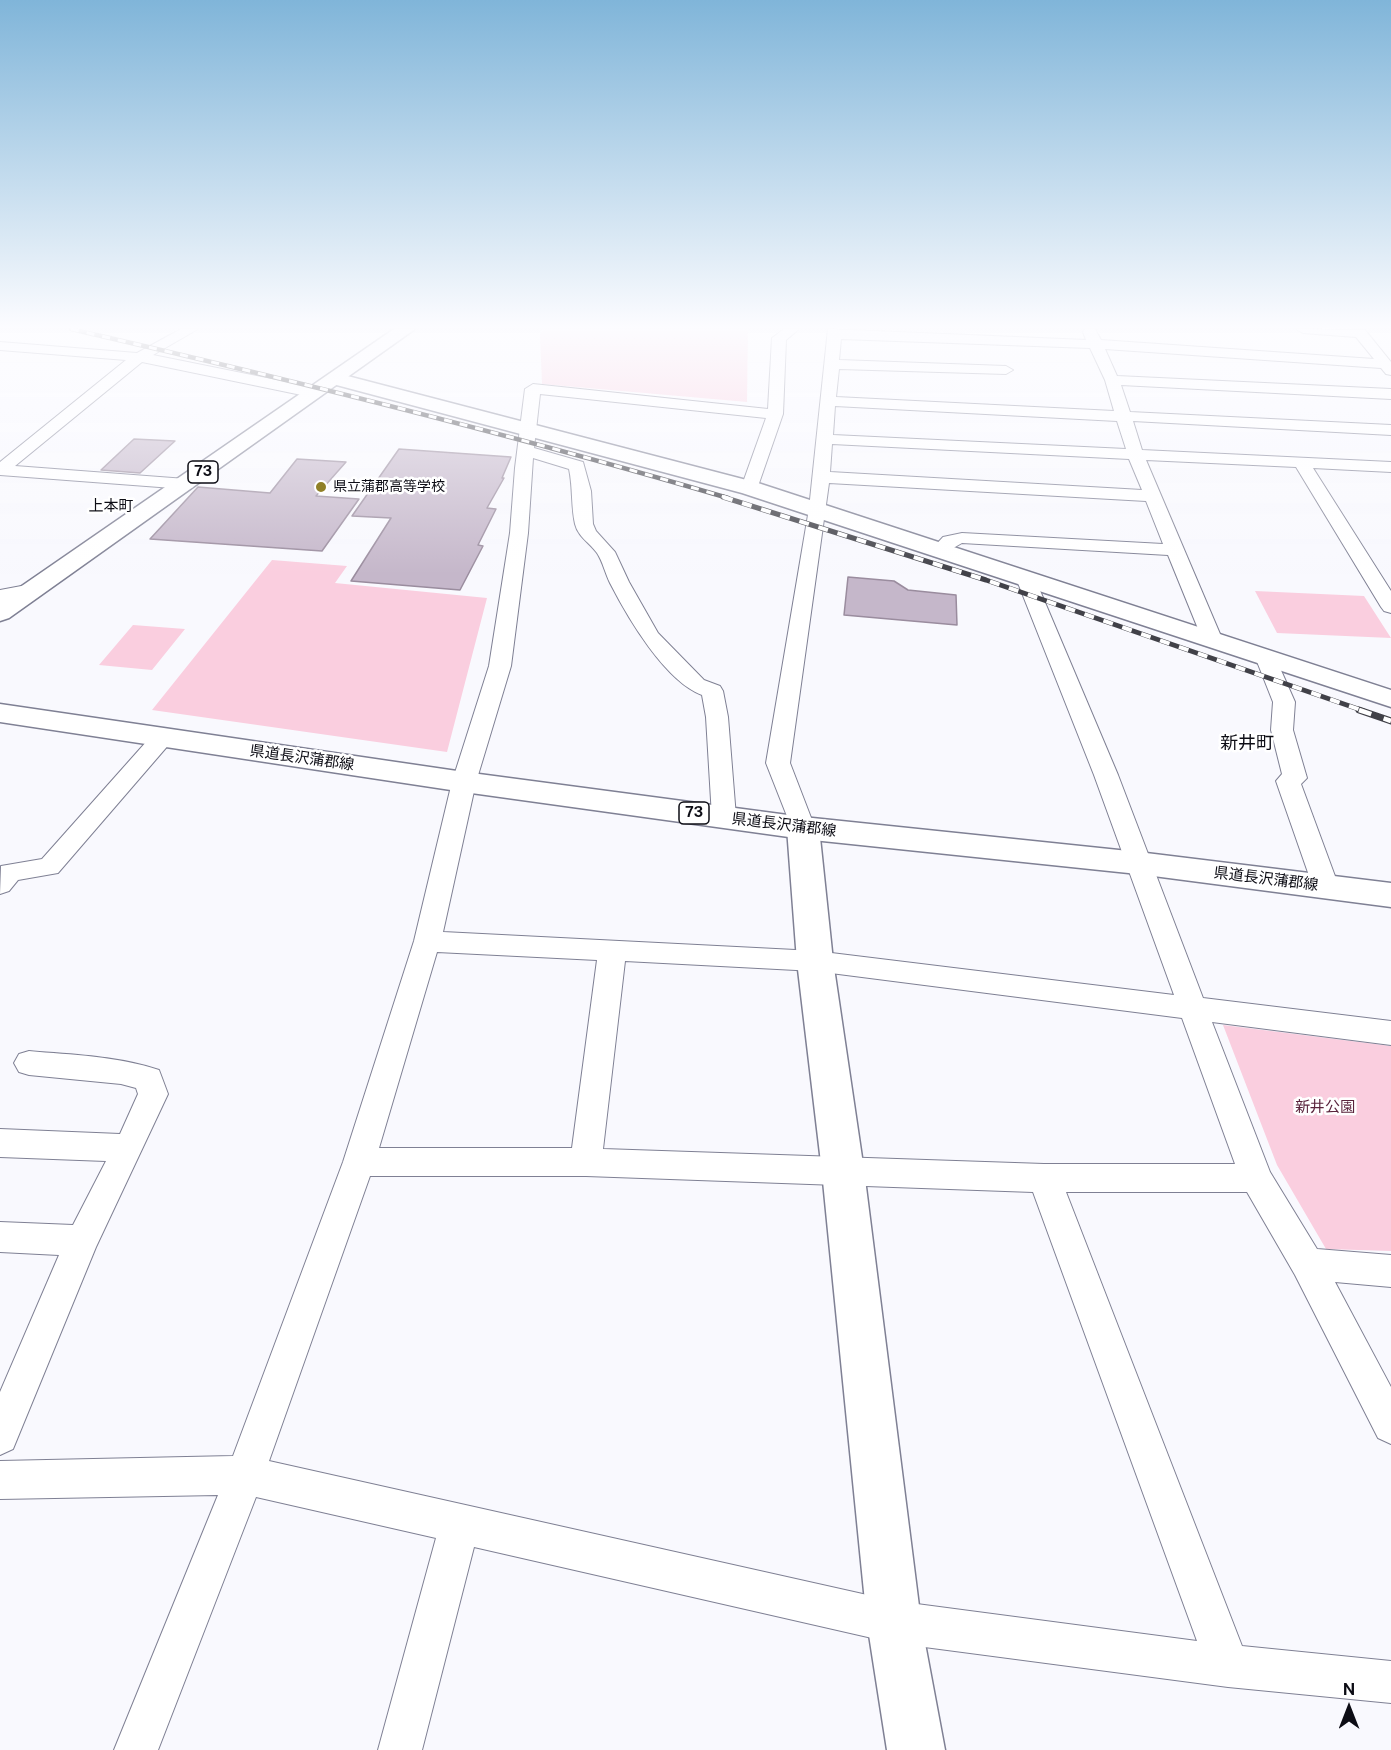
<!DOCTYPE html>
<meta charset="utf-8">
<style>
body{margin:0}
#map{position:relative;width:1391px;height:1750px;overflow:hidden;background:#f9f9fe;font-family:"Public Sans",sans-serif}
canvas{display:block}
.north{position:absolute;left:1319px;top:1678px;width:60px;height:60px;-webkit-text-stroke:4px #fff;paint-order:stroke;rotate:0deg;font-size:16px;font-weight:700;line-height:24px;text-align:center;color:#0d0d15}
.north::after{content:'';display:block;margin:auto;width:21px;height:27px;background:#0d0d15;clip-path:polygon(50% 0,100% 100%,50% 72%,0 100%)}
</style>
<div id="map">
<canvas width="1391" height="1750"></canvas>
<div class="north">N</div>
</div>
<script>
const c = document.querySelector('canvas').getContext('2d');
c.lineJoin = 'round';
function paint(path, color) {
  c.fillStyle = color;
  c.fill(path, 'evenodd');
}
function trace(path, color, width, dash) {
  c.strokeStyle = color;
  c.lineWidth = width;
  c.lineCap = dash ? 'butt' : 'round';
  c.setLineDash(dash || []);
  c.stroke(path);
}
function write(font, color, halo, rows, align = 'center') {
  c.font = font + ' "Public Sans","Noto Sans JP",sans-serif';
  c.lineWidth = 5;
  c.setLineDash([]);
  c.textBaseline = 'middle';
  c.strokeStyle = halo;
  c.fillStyle = color;
  for (const [text, x, y, turn = 0] of rows) {
    c.save();
    c.translate(x, y);
    c.rotate((+turn || 0) * Math.PI / 180);
    c.textAlign = isNaN(turn) ? turn : align;
    if (halo) c.strokeText(text, 0, 0);
    c.fillText(text, 0, 0);
    c.restore();
  }
}
paint(new Path2D(`
 M544,329h204l-1,73 -205,-18 -2,-50z
 M272,560l75,6 -12,17 152,15 -40,154 -295,-42z
 M1255,591l109,5 27,42 -114,-5z
 M133,625l52,4 -33,41 -53,-5z
 M1223,1025l168,21v205l-65,-2 -49,-84z`), '#facedf');
const building = new Path2D(`
 M134,439l41,2 -35,32 -39,-3z
 M399,449l112,8 -9,21h2l-17,30 9,1 -18,36 5,1 -23,44 -109,-9 40,-63 -39,-2z
 M297,459l49,3 -30,34 43,3 -37,52 -172,-12 48,-52 72,6z
 M848,577l46,4 14,9 48,5 1,30 -113,-10z`);
paint(building, '#c5b7ca');
trace(building, '#9a8c9e', 1.5);
const minor = new Path2D(`
 M181,329h17l-45,26 163,33 8,5 -8,5 -174,-36 -127,104 171,13 6,1 3,4 -3,4 -6,1 -186,-14v-13l126,-102 -126,-10v-8l137,11z
 M784,329h15l-13,11 -3,74 -27,78h-12l-3,-4 25,-70 -226,-24 -6,54 49,14 8,29 2,33 3,7 19,21 14,30 29,51 46,47 16,6 3,5 5,26 8,100 -3,6 -9,2 -9,-2 -3,-6 -6,-100 -4,-22c-37,-14 -74,-77 -92,-112 -5,-10 -7,-21 -13,-30 -7,-10 -19,-16 -22,-29 -4,-17 -2,-37 -6,-55l-36,-11 -5,75 -17,133 -35,116 -33,150 372,19 359,44 -80,-220 -78,-197 3,-4h14l85,201 85,223 188,23v24l-179,-23 58,150 47,77 74,6v32l-56,-5 56,105v57l-13,-6 -83,-163 -48,-83h-181l176,454 149,15v42l-163,-16 -334,-44 -420,-96 -52,203h-44l58,-212 -180,-41 -98,253h-44l104,-255 -218,4v-38l233,-5 110,-294 71,-221 38,-159 37,-116 21,-133 5,-65 10,-79 8,-5 235,25 4,-71zM437,952l160,8 -25,188h-193zM625,961l190,10 367,47 53,146h-191l-441,-15zM370,1176h216l447,16 164,449 -303,-40 -625,-140z
 M828,329l258,11 -3,-8 2,-3h10l6,11 273,19 -18,-22 -53,-4 -7,-4 69,1 26,32v13l-5,-1 -5,-6 -276,-19 12,27 274,13v10l-270,-14 9,27 261,13v10l-258,-14 9,29 249,12v10l-78,-4 78,123v22l-7,-2 -3,-4 -85,-140 -150,-7 77,181 -3,4h-14l-3,-4 -35,-86 -206,-12 -21,12 -7,-2 -2,-4 11,-12 19,-4 201,11 -17,-43 -317,-18 -39,280 25,65 -3,6 -9,2 -9,-2 -28,-71 43,-254zM841,339l249,9 15,32 9,31 -278,-14 3,-28 167,5 7,-4 -7,-4 -167,-6zM835,406l282,15 9,28 -293,-14zM832,444l297,15 13,31 -312,-18z
 M32,584l7,2 3,4 -3,4 -39,8v-12z
 M1266,653l7,2 3,4 19,43 -2,28 14,48 -6,6 38,103 -4,7 -9,2 -9,-2 -4,-7 -37,-106 6,-7 -11,-44 2,-28 -17,-43 3,-4z
 M163,730l8,2 3,5 -3,5 -113,131 -40,7 -9,11 -9,3 1,-28 41,-7 113,-127z
 M29,1051c43,4 88,5 130,19l9,24 -72,153 -83,202 -13,6v-63l59,-137 -59,-3v-30l73,3 33,-64 -106,-4v-28l120,5 18,-40 -2,-6 -15,-4 -92,-9 -10,-3 -5,-9 5,-9z`);
const tertiary = new Path2D(`
 M336,373l422,110 633,207v17l-649,-214 -413,-110 -3,-4 3,-4z
 M803,817l11,3 5,8 14,133 31,210 57,451 24,128h-58l-20,-128 -45,-451 -25,-210 -10,-133 5,-8z`);
const primary = new Path2D(`
 M394,329h21l-406,289 -9,3v-20z
 M0,704l464,68 339,45 335,35 253,31v24l-253,-33 -335,-35 -339,-47 -464,-70z`);
trace(minor, '#7f8094', 2);
trace(tertiary, '#7f8094', 3);
trace(primary, '#7f8094', 3);
paint(minor, '#fff');
paint(tertiary, '#fff');
paint(primary, '#fff');
const railFar2 = new Path2D(`
 M71,329c221,51 440,105 657,169`);
const railFar1 = new Path2D(`
 M723,497l263,83 378,131`);
const rail = new Path2D(`
 M1359,710l32,11`);
trace(railFar2, '#414148', 4.5);
trace(railFar1, '#414148', 5);
trace(rail, '#414148', 7);
trace(railFar2, '#fff', 3, [8]);
trace(railFar1, '#fff', 4, [10]);
trace(rail, '#fff', 4.5, [13]);
const sky = c.createLinearGradient(0, 0, 0, 574);
sky.addColorStop(0, '#80b5d9');
sky.addColorStop(0.57, '#fcfcff');
sky.addColorStop(1, '#fcfcff00');
c.fillStyle = sky;
c.fillRect(0, 0, 1391, 574);
for (const [x, y, r, color] of [
 [321,487,6,"#908027"]
]) {
  const dot = new Path2D();
  dot.arc(x, y, r, 0, 2 * Math.PI);
  c.fillStyle = color;
  c.fill(dot);
  trace(dot, '#fff', 2);
}
for (const [x, y, w] of [
 [203,472,30],
 [694,813,30]
]) {
  const box = new Path2D();
  box.roundRect(x - w / 2, y - 11, w, 22, 4.5);
  c.fillStyle = '#fff';
  c.fill(box);
  trace(box, '#0d0d15', 1.5);
}
write('bold 14px', '#0d0d15', null, [
 ["73",203,472],
 ["73",694,813]
]);
write('14px', '#0d0d15', '#fff', [
 ["県立蒲郡高等学校",333,487]
], 'left');
write('15px', '#0d0d15', '#fff', [
 ["上本町",111,506]
]);
write('15px', '#0d0d15', '#fff', [
 ["県道長沢蒲郡線",302,758,8],
 ["県道長沢蒲郡線",784,825,7],
 ["県道長沢蒲郡線",1266,879,7]
]);
write('15px', '#5a243d', '#fff', [
 ["新井公園",1325,1107]
]);
write('18px', '#0d0d15', '#fff', [
 ["新井町",1247,743]
]);
</script>
